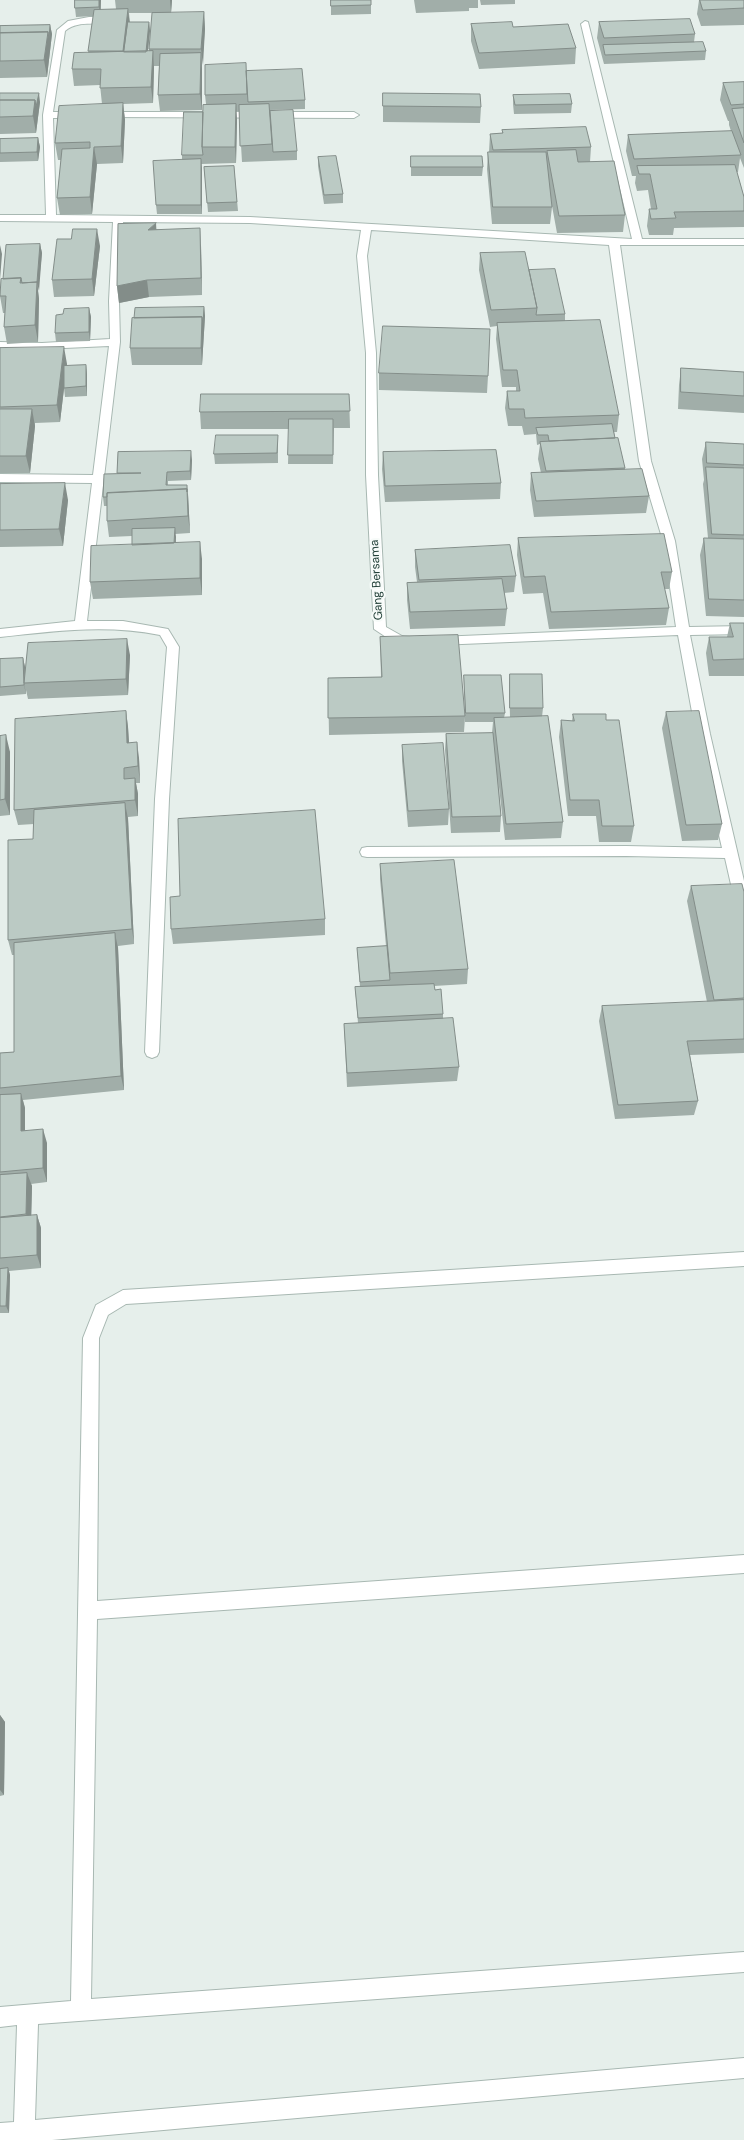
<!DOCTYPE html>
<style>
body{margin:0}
canvas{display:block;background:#e6efeb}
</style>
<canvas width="744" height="2140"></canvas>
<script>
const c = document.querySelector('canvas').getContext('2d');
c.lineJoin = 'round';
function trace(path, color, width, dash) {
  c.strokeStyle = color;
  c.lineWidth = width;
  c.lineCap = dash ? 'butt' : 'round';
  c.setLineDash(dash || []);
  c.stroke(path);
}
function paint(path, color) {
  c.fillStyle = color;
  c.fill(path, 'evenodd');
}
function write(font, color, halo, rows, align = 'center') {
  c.font = font + ' "DM Sans",sans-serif';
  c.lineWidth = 4.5;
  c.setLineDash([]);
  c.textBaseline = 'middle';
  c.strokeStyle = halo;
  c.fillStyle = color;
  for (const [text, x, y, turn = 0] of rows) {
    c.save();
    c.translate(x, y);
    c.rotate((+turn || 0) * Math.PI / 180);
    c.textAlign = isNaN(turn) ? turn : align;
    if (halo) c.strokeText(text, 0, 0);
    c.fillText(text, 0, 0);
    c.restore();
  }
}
const minor = new Path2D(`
 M89,17h18l4,3c-10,8 -30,-2 -46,11l-12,81h23l5,3 -5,3h-23l3,97 194,2 382,22 -51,-215 4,-3 3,1 54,217h102v6h-124l31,216 24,80 14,86 55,-1v8l-54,1 20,99 34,147v35l-5,-1 -2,-4 -12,-53 -99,-2 -259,1 -5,-1 -2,-4 2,-4 5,-1 259,-1 96,2 -26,-114 -18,-99 -240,10 -6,-4 6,-4 238,-10 -13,-86 -24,-80 -30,-216 -238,-15 -4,26 9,97 2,122 8,152 16,9 15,2 2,3 -6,4 -18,-2 -21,-14 -8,-154v-122l-9,-97 4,-26 -111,-7 -127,-1 -4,79 1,41 -33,279h36l45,8 11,18 -10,152 -10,253 -2,4 -5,2 -5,-2 -2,-4 10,-253 12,-152 -7,-12c-54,-11 -106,-4 -160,2v-8l75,-8 17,-138 -92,-1v-8l93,1 16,-129 -67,3 -42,-1v-6l42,1 68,-4 -1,-38 4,-79 -113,-1v-6h46l-3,-100 14,-85 11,-9z
 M104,112h250l5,3 -5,3 -253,-1v-4z
 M744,1252v14l-618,38 -18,11 -9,23 -2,263 647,-46v18l-647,46 -6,380 653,-47v20l-706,52 -3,96 709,-62v20l-692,62h-52v-17l14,-1 3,-97 -17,2v-20l71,-6 12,-663 13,-33 27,-15z`);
trace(minor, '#a8b8b2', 2);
paint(minor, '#fff');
paint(new Path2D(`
 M75,0h26v10l15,-1 -1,-9h57l-1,13h-42l1,9h19l1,9 -2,21h1v-3l55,-37 1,17 -3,36v45l-42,1 -2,-16 1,-29h-5l-1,37 -30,1 2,16 -2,43 -26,1 -5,50 -32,1 -3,-17 4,-38h-3l-3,-17 47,-39 -2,-19 -26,1 -2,-17 16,-16 5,-37 -17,1 -1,-9z
 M331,0l40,5v9l-40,1z
 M414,0h64v8h-9v3l-53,2z
 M480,0h35v4l-34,1z
 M699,0h45v25l-43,1 -4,-12z
 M599,22l96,12 -1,8 12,9 -1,9 -101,4 -7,-26z
 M471,24l42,3 63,21 -1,16 -96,5 -8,-28z
 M50,25l2,9 -5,43 -47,1v-52z
 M246,71l59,29v9l-35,1 27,41v9l-55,2 -3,-51h-3l1,9 -1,43 -35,1 1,50h-45l-1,-9 26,-45v-5l24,-51 -1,-9z
 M744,82v86l-4,-10 -2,14h-1l7,25v30l-70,1 -1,7h-24l-2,-9 2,-17h2l-3,-19 -11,1 -2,-8 1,-7h-4l-6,-25 2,-16 103,-4 -2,-6v-4h-1l-8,-21 3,-17z
 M0,93l40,9 -4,31 -36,1z
 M383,93l98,14 -1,16 -97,-1z
 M513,95l59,9 -1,9 -57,1 -1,-10z
 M502,130l89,17 -1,15 35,53 -2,17 -66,1 -7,-38 2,12 -2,17h-58l-5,-55 1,-17h1l1,-18 12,-1z
 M38,138l2,9 -2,14 -38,1v-23z
 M411,156l72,11 -1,9h-71z
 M318,157l25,37v9l-19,1 -6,-38z
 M234,166l4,45 -30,1 -4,-45z
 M156,223v6l45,16 1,50 -53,2 -30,6 -2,-17z
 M40,244l2,9 -4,38 1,8 -1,43 -31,2 -3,-17 1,-14h-2l-3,-17 3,-17z
 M100,246l-6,50 -40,1 -2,-17z
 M480,253l49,17 36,44v7l54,94 -2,17h-3l1,6 10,30v2l24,26 -3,17 -112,4 -4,-27 1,-17h10l-3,-14 2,-15 -3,1 -1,-11 -12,1 -2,-9h-14l-3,-18 2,-17h9v-4h-14l-6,-48 1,-13 -7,1 -11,-57z
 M204,307l1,9 -3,49h-70l-2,-17z
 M89,308l2,9 -1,24 -34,1 -1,-9 8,-19z
 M0,348l67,16 -1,2 20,-1 1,10v21l-22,1 -1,-9 -4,34 -25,1v3l-5,47h-30z
 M681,368l63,4v41l-66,-4 1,-24z
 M379,373l109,3 -1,17 -108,-3z
 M349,394l1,34h-16l-1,36h-45l1,-35h-88l-1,-17z
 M706,442l38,2v173l-38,-1 -6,-61 4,-17h4l-5,-54 1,-4 -2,-21z
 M278,444v19l-63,1 -1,-10z
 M118,452l74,8 -1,20 -23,1v4l20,9 2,39 -15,1 1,9 26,16v36l-109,4 -3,-17 42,-37v-9l-23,1 -2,-16v-15h-3l-1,-9 14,-23z
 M383,452l118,31 -1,16 -115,3 -3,-33z
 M0,484l68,16 -5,46 -63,1z
 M518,538l154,34 -3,17h-5l5,19 -3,17 -117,4 -6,-36 -20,1 -6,-39z
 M415,550l101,26 -2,16 -10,1 3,16 -2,17 -95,3 -3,-29v-17l10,-1 -2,-15z
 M730,623h14v53h-35l-3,-23 3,-16h18z
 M380,637l85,76 -1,-29v-9l41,38 -1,5 26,-1h-20l-1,-34 1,-9 33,34 -1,9 21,105 -2,16 -56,2 -7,-62 3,38 -1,16 -49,1 -6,-83 1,-16 46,-1 1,-11h-28v-5l-1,15 -135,3 -1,-57 53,-1z
 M130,655l-2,40 -100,4 -2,-9v4l-26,2v-37l23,-1 2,9z
 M126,711l2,16 1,16 10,15 1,25h-4l2,11v22l-10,1 6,127 -16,2 6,144 -101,10 2,8v22l22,13v39l-16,2 1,2 -1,30 6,-1 4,13v40l-32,3 1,4 -1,38h-9v-260l14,-1v-97h-2l-4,-15 25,-101 1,-15 -16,1 -4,-15z
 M666,712l56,112 -4,16 -36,1 -20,-113z
 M573,714l33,6 28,106 -3,16h-32l-3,-26h-28l-9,-79 2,-17 11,1z
 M0,736l10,16v63l-10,1z
 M402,745l47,64 -1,16 -40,2 -6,-66z
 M380,864l88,105 -1,15 -33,2 9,28v4l16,49 -2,14 -110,6 -3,-63 14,-1 -3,-36h5l-3,-39 29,-2 -6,-67z
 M691,886l53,6v161l-54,2 8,46 -4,14 -79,4 -16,-98 3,-15 105,-4 -20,-101z
 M325,919v16l-152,9 -2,-15z
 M0,1715l5,7 -1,73 -4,1z`), '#a1aea9');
paint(new Path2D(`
 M99,0h2l-1,16 -1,-9z
 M170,0h2l-1,13z
 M128,9l2,17 -6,33 -1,-8z
 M204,12l1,17 -2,36 -2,-16z
 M149,22l1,9 -4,36 -1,-9z
 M50,25l2,9 -5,43 -3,-17 4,-28z
 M153,51l1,17 -1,35 -2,-16z
 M201,53l1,16v41l-2,-16z
 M39,93l1,9 -4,31 -3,-17 2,-16z
 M123,103l2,17 -2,43 -2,-17z
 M236,104l1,16 -1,43 -1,-16z
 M38,138l2,9 -2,14 -1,-9z
 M94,147l3,17 -5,50 -2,-17z
 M201,159l1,9v46l-1,-9z
 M156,223l1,17 -9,-10z
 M200,228l1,17 1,50 -1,-17z
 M97,229l3,17 -6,50 -2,-17z
 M40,244l2,9 -3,38 -2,-9z
 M0,245l2,9 -2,26z
 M147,280l2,17 -30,6 -2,-17z
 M37,282l2,17 -1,43 -3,-17z
 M204,307l1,9 -3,49 -1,-17 1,-31z
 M89,308l2,9 -1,24 -1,-9z
 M64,347l3,17 -7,58 -3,-17z
 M86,365l1,10v21l-1,-10z
 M32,409l3,17 -5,47 -4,-17z
 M191,451l1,9 -1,20 -1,-9z
 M65,483l3,17 -5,46 -4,-17z
 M187,485l1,9 2,39 -2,-17z
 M175,528l1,9 -1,21 -1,-9z
 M200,542l2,17v36l-2,-17z
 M127,639l3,16 -2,40 -2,-16z
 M23,658l2,9 -1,16 2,11 -2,-9z
 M126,711l2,16 2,32 -3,-16z
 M6,735l4,17v63l-5,-16z
 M137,742l2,16 1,25 -2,-17z
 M135,778l3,16v22l-3,-16z
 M125,803l3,16 6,125 -2,-15z
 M115,933l3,15 6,142 -3,-14z
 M21,1094l4,14v37l-4,-14z
 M43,1129l4,14v39l-4,-14z
 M27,1173l5,13 -1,42 -5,-14z
 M37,1215l4,13v40l-4,-13z
 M8,1268l2,7 -1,38 -3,-7z
 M0,1715l5,7 -1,73 -4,-5z`), '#838d89');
const building = new Path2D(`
 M75,0h24v7l-24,1z
 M331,0h40v5l-40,1z
 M700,0h44v8l-41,2z
 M128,9l-5,42h-35l6,-41z
 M204,12l-3,37h-52l3,-36z
 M690,19l5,15 -91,4 -5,-16z
 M128,22h21l-3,30h-22z
 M512,22l1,5 55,-3 8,24 -97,5 -8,-29z
 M50,25l-1,14 -1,-7 -48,1v-7z
 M48,32l-4,28 -44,1v-28z
 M703,42l3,9 -101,4 -2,-10z
 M153,51l-2,36 -51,1 1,-19h-29l2,-16z
 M201,53l-1,41 -42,1 2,-41z
 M246,63l1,31 -42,1v-30z
 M302,69l3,31 -57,2 -2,-31z
 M744,82v22l-13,1 -8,-22z
 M0,93h39l-3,14 -1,-7h-35z
 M383,93l97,1 1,13 -98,-1z
 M570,94l2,10 -57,1 -2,-10z
 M0,100h35l-2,16 -33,1z
 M123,103l-2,43 -27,1 -4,50 -33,1 5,-49 28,-1v-6l-35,1 4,-37z
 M236,104l-1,43h-33l1,-42z
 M269,104l3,40 -32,2 -1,-41z
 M744,108v35l-12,-34z
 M293,110l4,41 -24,1 -3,-41z
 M184,112h19l-1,35 1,8h-21z
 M586,127l5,20 -98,3 -3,-16 13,-1 -1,-3z
 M732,131l9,24 -107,4 -6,-24z
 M38,138l-1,14 -37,1v-14z
 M576,150l2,12 36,-1 11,54 -66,1 -12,-65z
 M488,152h58l6,55h-59z
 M336,156l7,38 -19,1 -6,-38z
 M411,156h71l1,11h-72z
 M201,159v46h-45l-3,-44z
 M735,165l9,32v14l-70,1 2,6 -25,1 -2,-10h8l-7,-35h-11l-2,-8z
 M234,166l3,36 -30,1 -3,-36z
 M156,223l-8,7 52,-2 1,50 -54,2 -30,6 1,-62z
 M73,229h24l-5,50 -40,1 5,-41h14z
 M40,244l-3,38 -15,1 -1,-5 -18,1 3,-34z
 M525,252l12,56 -46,2 -11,-57z
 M555,269l10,45 -29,1 1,-7 -8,-38z
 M21,278l-1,5 17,-1 -2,43 -31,2 2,-31h-6l1,-17z
 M204,307l-1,18 -1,-8 -68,1 1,-10z
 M89,308v24l-34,1 1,-18 7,-1 1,-5z
 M202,317l-1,31h-71l2,-30z
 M600,320l19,95 -94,3 -1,-9h-15l-2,-18h13l-3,-21h-14l-6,-47z
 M383,326l107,3 -2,47 -109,-3z
 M64,347l-7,58 -57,2v-59z
 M86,365v21l-22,2v-22z
 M681,368l63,4v24l-63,-4z
 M201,394h148l1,17 -150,1z
 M0,409h32l-6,47h-26z
 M289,419h44v36h-45z
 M612,424l3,14 -66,3 -1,-6h-10l-2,-7z
 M216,435h62l-1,18 -63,1z
 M618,438l7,30 -79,3 -6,-29z
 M706,442l38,2v21l-37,-2z
 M496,450l5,33 -116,3 -2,-34z
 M191,451l-1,20 -23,1 -1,13h21v7v-3l-80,4v4h-4l1,-23 37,-1h-24l1,-21z
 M706,467l38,1v67l-32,-1z
 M642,469l7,27 -113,5 -5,-28z
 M65,483l-6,46 -59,1v-46z
 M187,489l1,27 -81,5v-28z
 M175,528l-1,15 -42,2v-16z
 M664,534l8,38h-11l8,36 -118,4 -6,-36 -21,1 -6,-39z
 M704,538l40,1v61l-35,-1z
 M200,542v36l-110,4 1,-36z
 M510,545l6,31 -97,4 -4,-30z
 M502,579l5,30 -97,3 -3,-29z
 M730,623h14v36l-31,1 -4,-23h24z
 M458,635l7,81 -137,2v-40l54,-1 -2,-40z
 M127,639l-1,40 -102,4 4,-40z
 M23,658l1,27 -24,2v-28z
 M510,674h32l1,34h-33z
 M464,675h37l4,38h-39z
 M126,711l1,32 10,-1 1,24 -14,2v11l11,-1v22l-121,10 1,-91z
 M699,711l23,113 -36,1 -20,-113z
 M573,714h33v6h13l15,106h-32l-3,-26h-29l-9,-80 13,1z
 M548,716l15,106 -57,2 -12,-106z
 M493,733l8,83 -49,1 -6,-83z
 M6,735l-1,64 -5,1v-64z
 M443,743l6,66 -41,2 -6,-66z
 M125,803l7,126 -124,11v-100l25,-1 1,-29z
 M315,810l10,109 -154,10 -1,-32 10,-1 -2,-77z
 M454,860l14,109 -78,4 -10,-109z
 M742,884l2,8v106l-30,2 -23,-114z
 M115,933l6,143 -121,12v-35l14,-1v-109z
 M387,946l3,34 -30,2 -3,-34z
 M434,984l1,6 6,-1 2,25 -85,4 -3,-31z
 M744,1000v39l-57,2 11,60 -80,4 -16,-99z
 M453,1018l6,49 -112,6 -3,-49z
 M21,1094v37l22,-2v39l-43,4v-77z
 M27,1173l-1,41 -26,3v-42z
 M37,1215v40l-37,3v-40z
 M8,1268l-2,38h-6v-37z`);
paint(building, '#bbcac4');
trace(building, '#838d89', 1);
write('12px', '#24423a', '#f7fbf9', [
 ["Gang Bersama",377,580,-93]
]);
</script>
